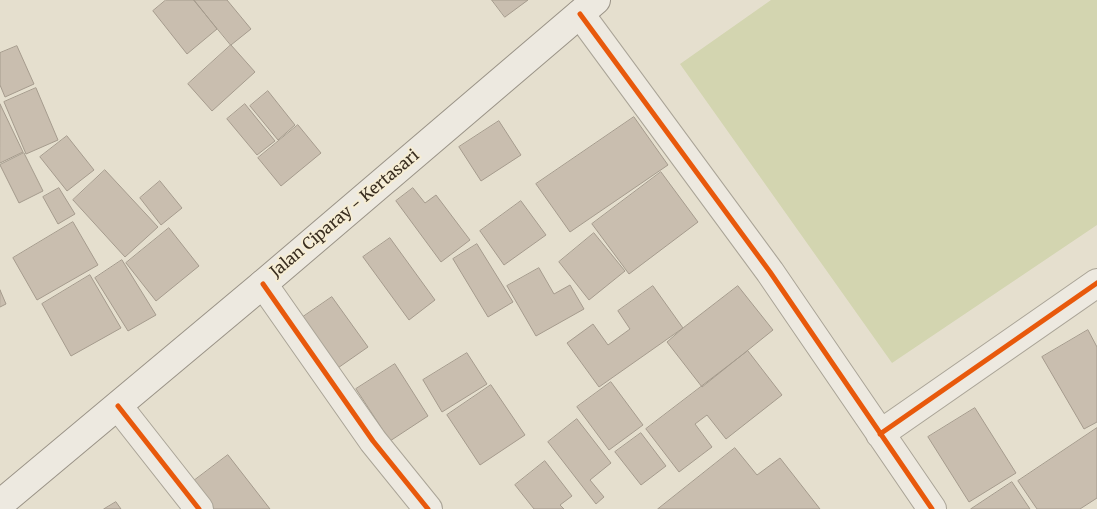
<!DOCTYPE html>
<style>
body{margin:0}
canvas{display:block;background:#e5dfce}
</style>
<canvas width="1097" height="509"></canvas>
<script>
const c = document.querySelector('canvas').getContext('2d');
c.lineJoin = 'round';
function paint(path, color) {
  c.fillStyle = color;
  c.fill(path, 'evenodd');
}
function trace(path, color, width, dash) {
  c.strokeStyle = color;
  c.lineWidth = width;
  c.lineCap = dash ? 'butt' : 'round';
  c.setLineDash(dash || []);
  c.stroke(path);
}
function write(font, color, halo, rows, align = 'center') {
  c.font = font + ' Merriweather,serif';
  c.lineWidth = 4;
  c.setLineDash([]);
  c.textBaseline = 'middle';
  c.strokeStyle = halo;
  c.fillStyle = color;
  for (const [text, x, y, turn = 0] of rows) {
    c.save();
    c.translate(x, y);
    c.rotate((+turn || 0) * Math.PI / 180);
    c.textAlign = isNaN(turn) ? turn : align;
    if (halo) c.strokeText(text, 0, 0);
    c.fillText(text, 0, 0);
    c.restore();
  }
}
paint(new Path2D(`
 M771,0h326v225l-205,138 -212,-299z`), '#d3d5b0');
const building = new Path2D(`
 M166,0h28l23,29 -30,25 -34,-43z
 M194,0h33l24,29 -20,16z
 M492,0h36l-23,17z
 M231,45l24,27 -43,39 -24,-27z
 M17,46l17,38 -29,13 -5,-12v-32z
 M36,88l22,52 -32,14 -22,-52z
 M268,91l27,34 -17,15 -28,-34z
 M0,104l23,48 -23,11z
 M245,104l30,37 -18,14 -30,-36z
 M634,117l34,48 -98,67 -34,-48z
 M499,121l22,34 -40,26 -22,-34z
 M298,125l23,28 -40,33 -23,-28z
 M67,136l27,34 -27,21 -27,-34z
 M24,153l19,38 -24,12 -19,-38z
 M105,170l53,57 -33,30 -52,-57z
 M661,172l37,50 -69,52 -37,-50z
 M160,181l22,27 -21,17 -21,-27z
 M59,188l16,26 -17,10 -15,-27z
 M413,188l12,15 11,-8 34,45 -29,22 -45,-61z
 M521,201l25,34 -42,30 -24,-34z
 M73,222l25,43 -61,35 -24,-42z
 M169,228l30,38 -43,35 -30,-38z
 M594,233l31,38 -36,29 -30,-38z
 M390,238l45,62 -26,20 -46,-63z
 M477,244l36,58 -25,15 -35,-58z
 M122,260l34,55 -28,16 -33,-53z
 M539,268l15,26 16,-9 14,24 -48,27 -29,-50z
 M90,275l31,53 -50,28 -29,-52z
 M653,286l30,42 -84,59 -32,-44 26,-19 15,21 22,-16 -12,-18z
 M738,286l35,44 -71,57 -35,-45 16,-14z
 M0,290l6,14 -6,3z
 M332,297l36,50 -33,23 -35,-51z
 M1088,330l9,17v75l-13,7 -42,-72z
 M748,351l34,44 -56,44 -19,-24 -12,9 17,23 -33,25 -33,-43z
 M467,353l20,31 -45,28 -19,-32z
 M395,364l33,52 -38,25 -34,-52z
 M611,382l32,43 -34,25 -32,-43z
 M491,385l34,50 -45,30 -33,-50z
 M975,408l41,65 -47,29 -41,-65z
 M577,419l34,44 -21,17 14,17 -8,7 -48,-62z
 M1097,428v70l-17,11h-43l-19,-28z
 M641,433l25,33 -25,19 -26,-33z
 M735,448l22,27 23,-17 40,51h-162z
 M228,455l42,54h-59l-20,-26z
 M545,461l27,35 -12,9 4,4h-30l-19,-24z
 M1012,482l18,27h-59z
 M116,502l5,7h-17z`);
paint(building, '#c9beaf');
trace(building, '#a59b8d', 1);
const minor = new Path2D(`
 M580,14l190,258 162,237
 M263,284l110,157 55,68
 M118,406l81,103
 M880,434l217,-151`);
const secondary = new Path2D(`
 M0,504l263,-220 333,-284`);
trace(minor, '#aaa497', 30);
trace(secondary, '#9a9387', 30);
trace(minor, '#ede9e0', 28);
trace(secondary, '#ede9e0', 28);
trace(new Path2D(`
 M580,14l190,258 162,237
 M263,284l110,157 55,68
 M118,406l81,103
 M880,434l217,-151`), '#e8590c', 5);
write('16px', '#392d1f', '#f6edd4', [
 ["Jalan Ciparay - Kertasari",345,214,-40]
]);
</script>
